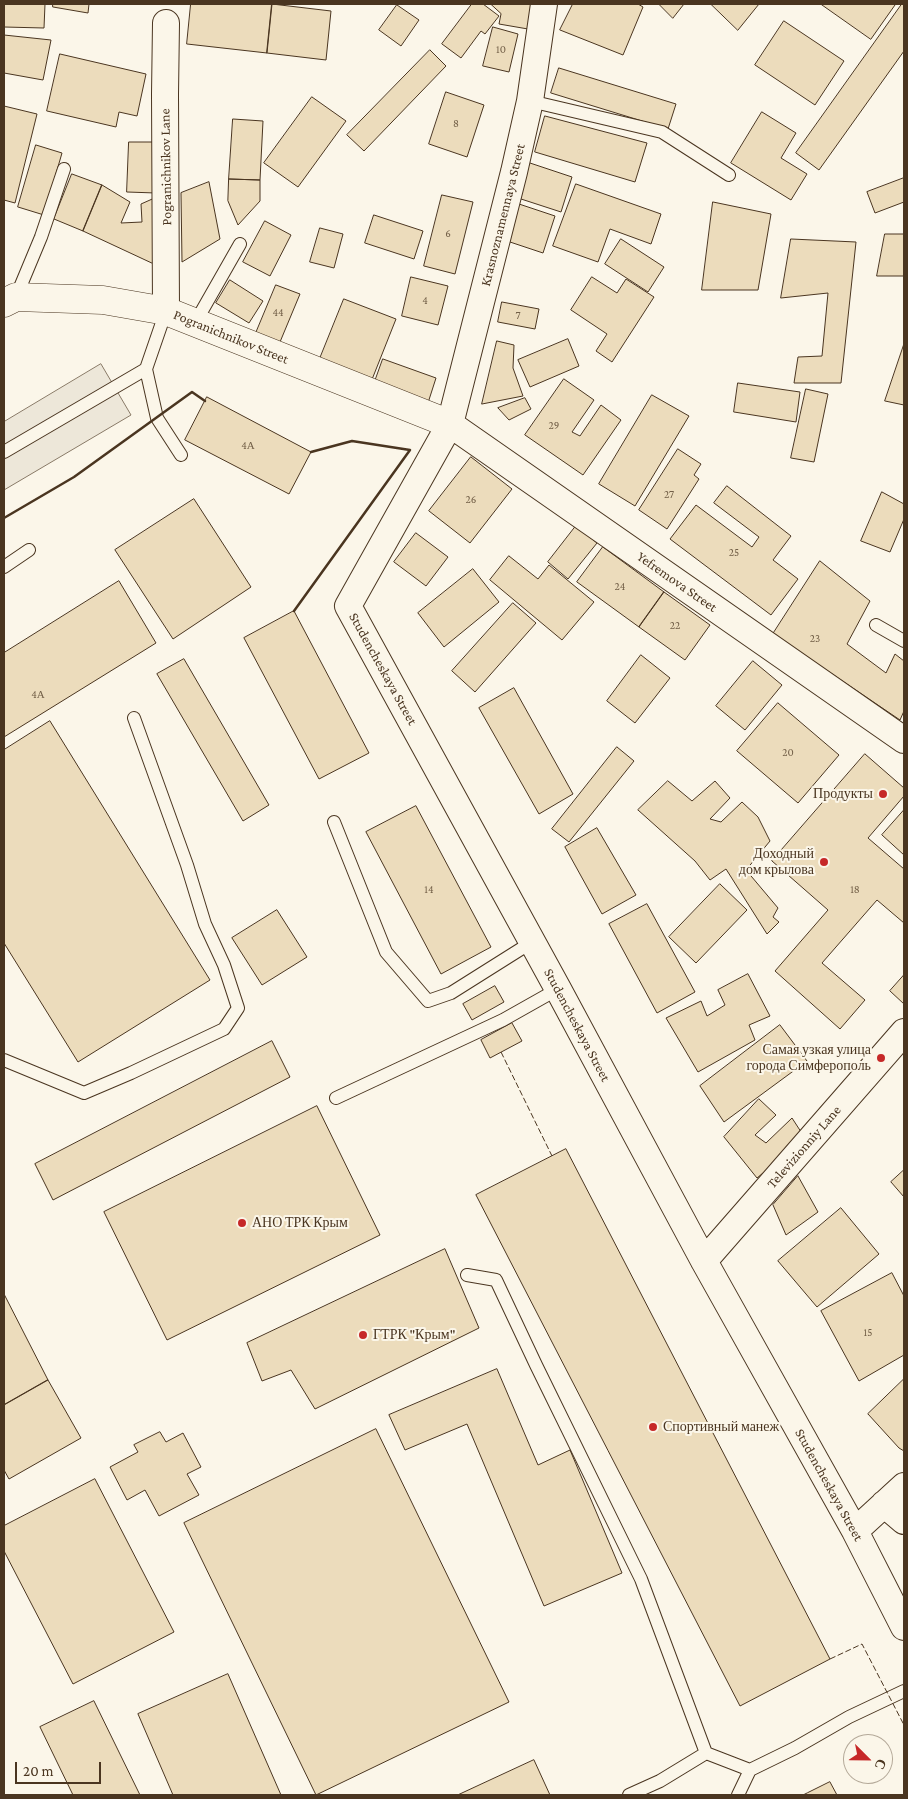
<!DOCTYPE html>
<meta charset="utf-8">
<style>
body{margin:0}
#map{position:relative;width:908px;height:1799px;overflow:hidden;background:#fbf6e9;font-family:"Crimson Pro",serif}
canvas{display:block}
.frame{position:absolute;inset:0;border:5px solid #4a3520;pointer-events:none}
.north{position:absolute;left:843px;top:1734px;width:50px;height:50px;box-sizing:border-box;background:#fbf6e9;border:1px solid #b4a999;border-radius:50%;rotate:113deg;font-size:14px;font-weight:700;line-height:20px;text-align:center;color:#4a3520}
.north::after{content:'';display:block;margin:auto;width:18px;height:22px;background:#c62828;clip-path:polygon(50% 0,100% 100%,50% 72%,0 100%)}
.scale{position:absolute;left:15px;top:1762px;width:86px;height:22px;box-sizing:border-box;border:2px solid #4a3520;border-top:0;padding-left:6px;font-size:15px;line-height:18px;white-space:nowrap;color:#4a3520;-webkit-text-stroke:4px #fbf6e9;paint-order:stroke}
</style>
<div id="map">
<canvas width="908" height="1799"></canvas>
<div class="frame"></div>
<div class="north">С</div>
<div class="scale">20 m</div>
</div>
<script>
const c = document.querySelector('canvas').getContext('2d');
c.lineJoin = 'round';
function paint(path, color) {
  c.fillStyle = color;
  c.fill(path, 'evenodd');
}
function trace(path, color, width, dash) {
  c.strokeStyle = color;
  c.lineWidth = width;
  c.lineCap = dash ? 'butt' : 'round';
  c.setLineDash(dash || []);
  c.stroke(path);
}
function write(font, color, halo, rows, align = 'center') {
  c.font = font + ' "Crimson Pro",serif';
  c.lineWidth = 4;
  c.setLineDash([]);
  c.textBaseline = 'middle';
  c.strokeStyle = halo;
  c.fillStyle = color;
  for (const [text, x, y, turn = 0] of rows) {
    c.save();
    c.translate(x, y);
    c.rotate((+turn || 0) * Math.PI / 180);
    c.textAlign = isNaN(turn) ? turn : align;
    if (halo) c.strokeText(text, 0, 0);
    c.fillText(text, 0, 0);
    c.restore();
  }
}
const parking = new Path2D(`
 M101,364l30,51 -127,75v-68z`);
paint(parking, '#ede7d9');
trace(parking, '#887966', 1);
const building = new Path2D(`
 M4,4h41l-1,24 -40,-1z
 M53,4h36l-1,9 -35,-6z
 M191,4h81l-5,49 -80,-9z
 M272,4l59,7 -5,49 -59,-7z
 M472,4h11l16,12 -14,18 -4,-3 -20,27 -19,-14z
 M491,4h41l-4,25 -29,-5 2,-10z
 M573,4h65l5,3 -20,48 -63,-25z
 M659,4h25l-11,14z
 M711,4h48l-21,26z
 M821,4h73l1,1 -24,34z
 M902,4h2v47l-85,119 -23,-17z
 M397,5l22,15 -18,26 -22,-16z
 M784,21l60,40 -29,44 -60,-40z
 M493,27l25,7 -9,38 -26,-6z
 M4,35l47,5 -8,40 -39,-7z
 M430,50l16,16 -82,85 -17,-16z
 M60,54l86,20 -9,42 -18,-4 -3,15 -69,-16z
 M559,68l117,36 -8,25 -117,-36z
 M446,92l38,13 -17,52 -38,-13z
 M312,97l34,24 -48,66 -34,-24z
 M4,106l33,8 -22,89 -11,-3z
 M762,112l34,21 -15,25 26,16 -16,26 -60,-37z
 M545,116l102,27 -12,39 -100,-30z
 M233,119l30,2 -3,59 -31,-1z
 M129,142h28l-1,51 -29,-1z
 M36,145l26,8 -18,62 -26,-8z
 M530,163l42,14 -11,35 -43,-14z
 M72,174l30,11 -19,46 -29,-12z
 M904,178v24l-29,11 -8,-21z
 M229,179l31,1v21l-22,24 -10,-24z
 M209,182l11,57 -38,23 -1,-69z
 M576,184l85,30 -10,30 -41,-15 -12,33 -45,-16z
 M102,185l28,17 -9,21 21,-1 -1,-18 18,-8 -3,69 -73,-34z
 M442,195l31,7 -18,72 -31,-8z
 M713,202l58,12 -13,76h-56z
 M519,204l36,12 -12,37 -36,-12z
 M374,215l49,16 -9,28 -49,-16z
 M265,221l26,14 -21,41 -27,-14z
 M320,228l23,6 -9,34 -24,-6z
 M885,234h19v42h-27z
 M621,239l43,28 -16,25 -43,-28z
 M791,239l65,3 -15,141h-47l4,-26 24,-1 6,-63 -47,5z
 M411,277l37,9 -10,39 -36,-9z
 M592,277l25,16 9,-14 28,18 -42,65 -16,-11 11,-17 -36,-24z
 M230,280l33,21 -14,22 -33,-20z
 M276,285l24,9 -20,48 -24,-9z
 M344,299l52,20 -25,63 -52,-21z
 M502,302l37,7 -4,20 -37,-7z
 M568,339l11,27 -49,21 -12,-27z
 M497,341l17,4 -1,23 10,28 -41,8z
 M904,344v61l-19,-4z
 M383,359l53,19 -9,28 -54,-19z
 M564,379l30,21 -22,32 8,4 21,-31 20,15 -38,55 -58,-40z
 M738,383l62,9 -4,30 -62,-10z
 M806,389l22,5 -14,68 -23,-4z
 M652,395l37,21 -54,90 -36,-22z
 M207,397l104,55 -22,42 -104,-54z
 M525,398l6,11 -22,11 -11,-12z
 M678,449l23,15 -7,11 5,4 -32,50 -28,-19z
 M471,457l41,32 -42,54 -41,-32z
 M727,486l64,50 -18,24 25,19 -27,36 -101,-76 26,-34 56,42 7,-10 -45,-34z
 M882,492l22,12v15l-14,33 -29,-11z
 M194,499l57,88 -78,52 -58,-89z
 M576,526l21,17 -29,36 -20,-17z
 M416,533l32,24 -22,29 -32,-24z
 M603,547l61,45 -25,35 -62,-45z
 M509,556l29,23 11,-14 45,37 -32,38 -72,-60z
 M820,561l50,40 -23,43 39,29 9,-19 9,7v50l-4,9 -127,-86z
 M473,569l26,33 -55,45 -26,-34z
 M119,581l37,62 -152,94v-84z
 M664,592l46,33 -25,35 -46,-33z
 M513,603l23,20 -61,69 -23,-21z
 M294,611l75,142 -50,26 -75,-141z
 M641,655l29,23 -35,45 -28,-22z
 M184,659l85,146 -26,16 -86,-147z
 M753,661l29,24 -37,45 -29,-24z
 M514,688l59,106 -34,20 -60,-106z
 M778,703l61,52 -41,48 -61,-52z
 M50,721l160,259 -132,82 -74,-119v-193z
 M617,747l17,14 -65,81 -17,-13z
 M865,754l39,34v8l-36,42 36,31v54l-27,-23 -55,63 43,37 -25,29 -65,-58 53,-61 -56,-49z
 M668,781l24,20 23,-20 15,17 -20,21 11,3 21,-20 16,15 12,24 -24,29 32,38 -5,9 6,5 -12,12 -41,-65 -16,11 -15,-19 -57,-51z
 M416,806l75,141 -50,27 -75,-142z
 M904,810v45l-22,-20z
 M597,828l39,67 -34,19 -37,-67z
 M720,884l27,26 -51,53 -27,-26z
 M647,904l48,88 -38,21 -48,-89z
 M277,910l30,47 -45,28 -30,-47z
 M748,974l22,42 -21,9 6,15 -57,32 -32,-54 35,-17 6,15 18,-11 -7,-15z
 M904,975v29l-14,-13z
 M495,986l9,16 -32,18 -9,-16z
 M512,1023l10,18 -32,17 -9,-18z
 M780,1025l27,36 -83,61 -24,-36z
 M272,1041l18,36 -237,123 -18,-36z
 M759,1099l17,16 -21,20 11,8 26,-25 13,20 -48,40 -33,-41z
 M317,1106l63,129 -213,105 -63,-128z
 M566,1149l264,510 -90,47 -264,-511z
 M904,1170v27l-13,-15z
 M798,1176l20,36 -32,23 -13,-30z
 M841,1208l38,46 -62,53 -39,-46z
 M445,1249l34,79 -164,81 -24,-39 -29,11 -15,-38z
 M892,1273l12,23v59l-45,26 -38,-70z
 M4,1294l44,86 -44,25z
 M497,1369l41,96 32,-15 52,123 -78,33 -77,-182 -62,26 -16,-35z
 M904,1379v72l-5,-3 -31,-34z
 M48,1380l33,58 -72,41 -5,-9v-65z
 M376,1429l133,273 -193,93 -132,-272z
 M160,1432l6,10 17,-9 18,34 -14,7 12,21 -40,21 -14,-26 -18,10 -17,-33 28,-15 -4,-7z
 M95,1479l79,153 -101,52 -69,-133v-25z
 M228,1674l53,121h-108l-35,-81z
 M94,1701l46,94h-67l-33,-68z
 M534,1760l16,35h-92z
 M830,1782l7,13h-34l4,-2z`);
paint(building, '#ecdcbc');
trace(building, '#4a3520', 1);
const service = new Path2D(`
 M530,101l132,31 67,43
 M16,297l25,-60 23,-68
 M166,311l-20,58 11,49 24,37
 M195,323l45,-79
 M4,452l142,-83
 M4,567l25,-17
 M876,625l28,16
 M334,822l52,130 42,49 23,-8 81,-51
 M4,1060l80,33 47,-20 93,-44 14,-21 -14,-43 -19,-41 -18,-59 -53,-147
 M336,1098l167,-78 55,-31
 M467,1275l29,5 40,85 105,214 65,174 -46,28 -31,14
 M706,1753l44,17
 M738,1795l12,-25 45,-22 54,-31 55,-26`);
const minor = new Path2D(`
 M544,4l-14,97 -16,71 -64,252 -102,182 210,383 146,272 151,270 49,96
 M166,23l-1,71 1,217
 M450,424l454,316
 M704,1261l200,-229
 M884,1504l20,17
 M855,1531l49,-45`);
const tertiary = new Path2D(`
 M4,303l12,-6 87,3 63,11 284,113`);
trace(service, '#4a3520', 14);
trace(minor, '#4a3520', 28);
trace(tertiary, '#4a3520', 29);
trace(service, '#fbf6e9', 12);
trace(minor, '#fbf6e9', 26);
trace(tertiary, '#fbf6e9', 28);
trace(new Path2D(`
 M501,1052l51,104
 M830,1659l32,-15 42,81`), '#4a3520', 1, [6, 2.5]);
trace(new Path2D(`
 M4,518l70,-41 118,-85 13,9
 M294,611l116,-161 -58,-9 -41,11`), '#4a3520', 2.5);
for (const [x, y, r, color] of [
 [883,794,5,"#c62828"],
 [824,862,5,"#c62828"],
 [881,1058,5,"#c62828"],
 [242,1223,5,"#c62828"],
 [363,1335,5,"#c62828"],
 [653,1427,5,"#c62828"]
]) {
  const dot = new Path2D();
  dot.arc(x, y, r, 0, 2 * Math.PI);
  c.fillStyle = color;
  c.fill(dot);
  trace(dot, '#fbf6e9', 2);
}
write('11px', '#725f47', null, [
 ["10",501,50],
 ["8",456,124],
 ["6",448,234],
 ["4",425,301],
 ["44",278,313],
 ["7",518,316],
 ["29",554,426],
 ["4А",248,446],
 ["27",669,495],
 ["26",471,500],
 ["25",734,553],
 ["24",620,587],
 ["22",675,626],
 ["23",815,639],
 ["4А",38,695],
 ["20",788,753],
 ["14",429,890],
 ["18",855,890],
 ["15",868,1333]
]);
write('14px', '#4a3520', '#fbf6e9', [
 ["Pogranichnikov Lane",166,167,-91],
 ["Krasnoznamennaya Street",503,215,-76],
 ["Pogranichnikov Street",231,337,22],
 ["Yefremova Street",677,582,35],
 ["Studencheskaya Street",383,669,61],
 ["Studencheskaya Street",577,1025,62],
 ["Televizionniy Lane",804,1147,-49],
 ["Studencheskaya Street",829,1485,61]
]);
write('14px', '#4a3520', '#fbf6e9', [
 ["Продукты",873,794],
 ["Доходный",814,854],
 ["дом крылова",814,870],
 ["Самая узкая улица",871,1050],
 ["города Симферополь",871,1066],
 ["АНО ТРК Крым",252,1223,"left"],
 ["ГТРК \"Крым\"",373,1335,"left"],
 ["Спортивный манеж",663,1427,"left"]
], 'right');
</script>
